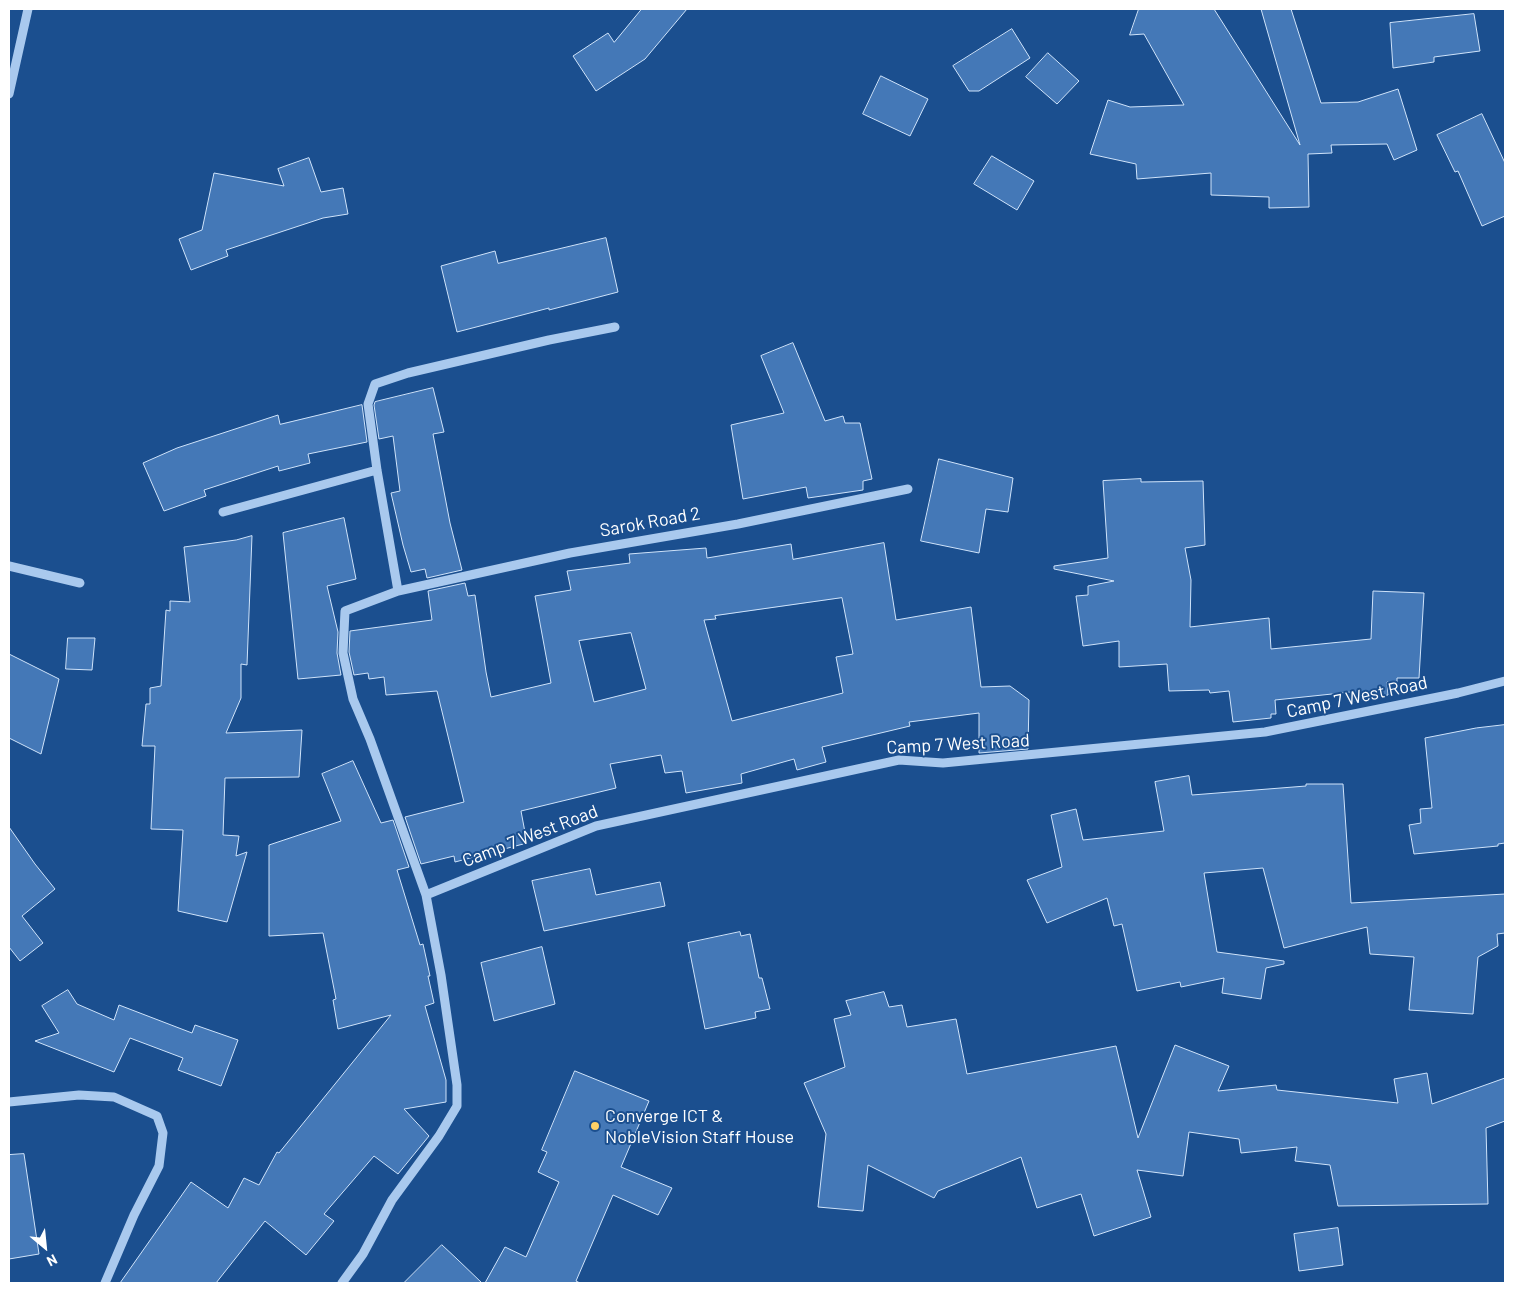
<!DOCTYPE html>
<style>
body{margin:0}
#map{position:relative;width:1514px;height:1292px;overflow:hidden;background:#1b4f8f;font-family:Barlow,sans-serif}
canvas{display:block}
.frame{position:absolute;inset:0;border:10px solid #fff;pointer-events:none}
.north{position:absolute;left:20px;top:1222px;width:50px;height:50px;-webkit-text-stroke:4px #1b4f8f;paint-order:stroke;rotate:152deg;font-size:14px;font-weight:700;line-height:20px;text-align:center;color:#fff}
.north::after{content:'';display:block;margin:auto;width:18px;height:22px;background:#fff;clip-path:polygon(50% 0,100% 100%,50% 72%,0 100%)}
</style>
<div id="map">
<canvas width="1514" height="1292"></canvas>
<div class="frame"></div>
<div class="north">N</div>
</div>
<script>
const c = document.querySelector('canvas').getContext('2d');
c.lineJoin = 'round';
function paint(path, color) {
  c.fillStyle = color;
  c.fill(path, 'evenodd');
}
function trace(path, color, width, dash) {
  c.strokeStyle = color;
  c.lineWidth = width;
  c.lineCap = dash ? 'butt' : 'round';
  c.setLineDash(dash || []);
  c.stroke(path);
}
function write(font, color, halo, rows, align = 'center') {
  c.font = font + ' Barlow,sans-serif';
  c.lineWidth = 4;
  c.setLineDash([]);
  c.textBaseline = 'middle';
  c.strokeStyle = halo;
  c.fillStyle = color;
  for (const [text, x, y, turn = 0] of rows) {
    c.save();
    c.translate(x, y);
    c.rotate((+turn || 0) * Math.PI / 180);
    c.textAlign = isNaN(turn) ? turn : align;
    if (halo) c.strokeText(text, 0, 0);
    c.fillText(text, 0, 0);
    c.restore();
  }
}
const building = new Path2D(`
 M642,9h45l-42,50 -49,32 -23,-35 35,-23 6,9z
 M1139,9h75l86,136 -39,-136h30l30,94 37,-1 40,-13 19,61 -23,10 -7,-16 -56,1 1,8 -24,1 1,53 -40,1v-11l-58,-2v-22l-74,6 -1,-15 -46,-10 18,-54 22,7 54,-2 -40,-71 -14,1z
 M1474,14l6,37 -46,6v5l-41,6 -3,-45z
 M1012,29l18,29 -51,33h-10l-16,-25z
 M1048,53l31,28 -22,23 -31,-27z
 M881,76l47,23 -18,37 -47,-22z
 M1482,114l23,49v53l-23,10 -24,-55 -3,1 -18,-37z
 M992,156l42,25 -17,29 -43,-26z
 M309,158l12,34 22,-4 5,26 -25,4 -97,32 2,6 -37,14 -12,-31 23,-9 12,-57 70,13 -6,-17z
 M606,238l12,54 -69,18v-2l-92,24 -16,-66 54,-15 3,12z
 M793,343l32,78 18,-5 2,7h15l12,56 -9,2v9l-55,8 -2,-11 -63,12 -12,-74 53,-12 -23,-57z
 M433,388l11,44 -11,2 17,89 12,47 -35,8 -2,-9 -14,3 -8,-27 -12,-52 9,-2 -7,-55 -14,3 -5,-34 1,-3z
 M362,405l5,37 -59,12 2,9 -31,8 -1,-5 -74,24 2,6 -42,15 -21,-48 34,-15 101,-33 2,9z
 M939,459l74,19 -5,34 -22,-3 -7,44 -58,-12z
 M1141,479v3l62,-1 2,64 -20,3 6,32 -1,47 79,-9 2,31 100,-10 2,-48 51,2 -5,85h-22v5l-10,-1 1,13 -39,7 2,-10 -76,8 1,14h-5v4l-38,4 -4,-31 -19,2 -1,-3 -40,1 -2,-27 -48,3v-26l-36,5 -7,-50 12,-1v-9l26,-5 -60,-12v-3l54,-8 -5,-77z
 M344,518l12,61 -29,7 11,46 -1,21 4,22 -43,4 -15,-146z
 M252,536l-5,129 -6,-1v34l-15,35 76,-3 -3,47 -74,1 -2,57 16,1 -3,20 11,-4 -20,70 -49,-11 5,-81 -32,-1 4,-83h-13l4,-42h4v-16l11,-2 5,-76 4,1v-10l20,1 -6,-55 52,-7z
 M884,543l12,77 75,-13 10,80 29,-1 19,14 -1,49 -49,4v-40l-70,9 1,4 -88,21 4,15 -29,8 -3,-11 -53,15 1,9 -56,10 -4,-22 -17,2 -4,-18 -51,9 6,24 -95,23 6,32 -72,19 -1,-6 -33,8 -16,-47 59,-15 -27,-111 -51,4 -2,-18 -15,2 -1,-6 -14,2 -5,-23 1,-21 82,-11 -4,-29 37,-8 3,13 7,-1 11,77 5,25 60,-14 -16,-87 36,-6 -4,-19 63,-8 -1,-9 77,-6 1,10 84,-14 2,15zM842,598l11,56 -17,3 7,36 -111,28 -28,-101 12,-1 -1,-3zM631,633l15,56 -52,13 -15,-61z
 M68,638h27l-3,32 -26,-1z
 M9,654l50,25 -18,75 -32,-16z
 M1505,725v118l-7,1v2l-84,8 -5,-29 12,-2 -1,-14 12,-1 -7,-70 51,-10z
 M353,761l28,62 12,-3 16,47 -12,3 23,75 3,-1 7,32h-2l6,27 -9,3 21,74v22l-42,7 25,27 -31,38 -24,-18 -50,58 10,7 -28,34 -41,-34 -49,62h-96l71,-101 37,26 16,-30 15,7 18,-33 2,1 112,-138 -53,14 -5,-29 3,-1 -13,-66 -54,3v-91l72,-24 -19,-47z
 M1189,776l3,19 114,-9v-2h37l8,119 154,-9v39l-8,1 1,12 -20,11 -5,57 -64,-4 5,-53 -44,-3 -3,-27 -83,21 -21,-80 -59,5 13,79 67,9v3l-18,4 -5,31 -39,-6 2,-15 -43,9 -1,-5 -43,9 -15,-67 -8,2 -7,-28 -60,25 -20,-43 35,-13 -11,-52 25,-6 7,31 81,-9 -9,-49z
 M9,827l26,37 20,25 -33,27 21,27 -23,18 -11,-14z
 M590,869l6,26 64,-13 5,24 -121,25 -12,-50z
 M740,932l1,4 9,-2 9,44h3l8,31 -15,3 1,6 -51,11 -17,-86z
 M542,947l13,57 -61,17 -13,-58z
 M68,990l9,14 37,16 5,-15 73,28 3,-8 43,15 -17,46 -43,-16 5,-12 -53,-20 -16,34 -79,-31 24,-8 -17,-27z
 M884,992l5,15 13,-2 5,22 49,-8 11,55 149,-28 22,92 37,-93 54,21 -11,25 58,-6 1,5 121,13 -4,-24 33,-6 5,31 73,-26v43l-19,7 2,76 -150,2 -8,-41 -35,-4 2,-14 -56,6 -2,-14 -50,-7 -6,44 -46,-6 14,47 -57,19 -13,-42 -44,14 -16,-51 -83,34 -4,7 -66,-33 -5,46 -45,-4 8,-73 -22,-51 41,-16 -11,-48 17,-4 -5,-14z
 M575,1071l74,30 -28,66 51,21 -14,27 -45,-20 -37,86 4,2h-95l20,-36 21,10 33,-75 -21,-10 9,-20 -5,-2z
 M24,1154l15,100 -30,5v-104z
 M1338,1228l5,37 -44,6 -5,-37z
 M442,1245l15,14 25,24h-78z`);
paint(building, '#4478b7');
trace(building, '#cfe3fa', 1);
trace(new Path2D(`
 M9,94l19,-85
 M223,512l154,-42
 M9,566l71,17
 M398,591l-21,-121 -9,-66 7,-20 33,-11 141,-33 66,-13
 M426,895l170,-69 303,-66 44,3 322,-31 193,-39 47,-12
 M9,1102l70,-7 35,2 43,19 6,17 -4,33 -25,49 -29,68
 M342,1283l21,-29 29,-54 47,-64 18,-30v-21l-16,-110 -15,-80 -56,-156 -17,-40 -10,-46 2,-42 53,-20 172,-38 168,-29 170,-35`), '#a9c9ee', 9);
for (const [x, y, r, color] of [
 [595,1126,5,"#ffd166"]
]) {
  const dot = new Path2D();
  dot.arc(x, y, r, 0, 2 * Math.PI);
  c.fillStyle = color;
  c.fill(dot);
  trace(dot, '#1b4f8f', 2);
}
write('18px', '#fff', '#1b4f8f', [
 ["Sarok Road 2",650,522,-10],
 ["Camp 7 West Road",1357,697,-12],
 ["Camp 7 West Road",958,744,-3],
 ["Camp 7 West Road",530,836,-21]
]);
write('18px', '#fff', '#1b4f8f', [
 ["Converge ICT &",605,1116],
 ["NobleVision Staff House",605,1137]
], 'left');
</script>
